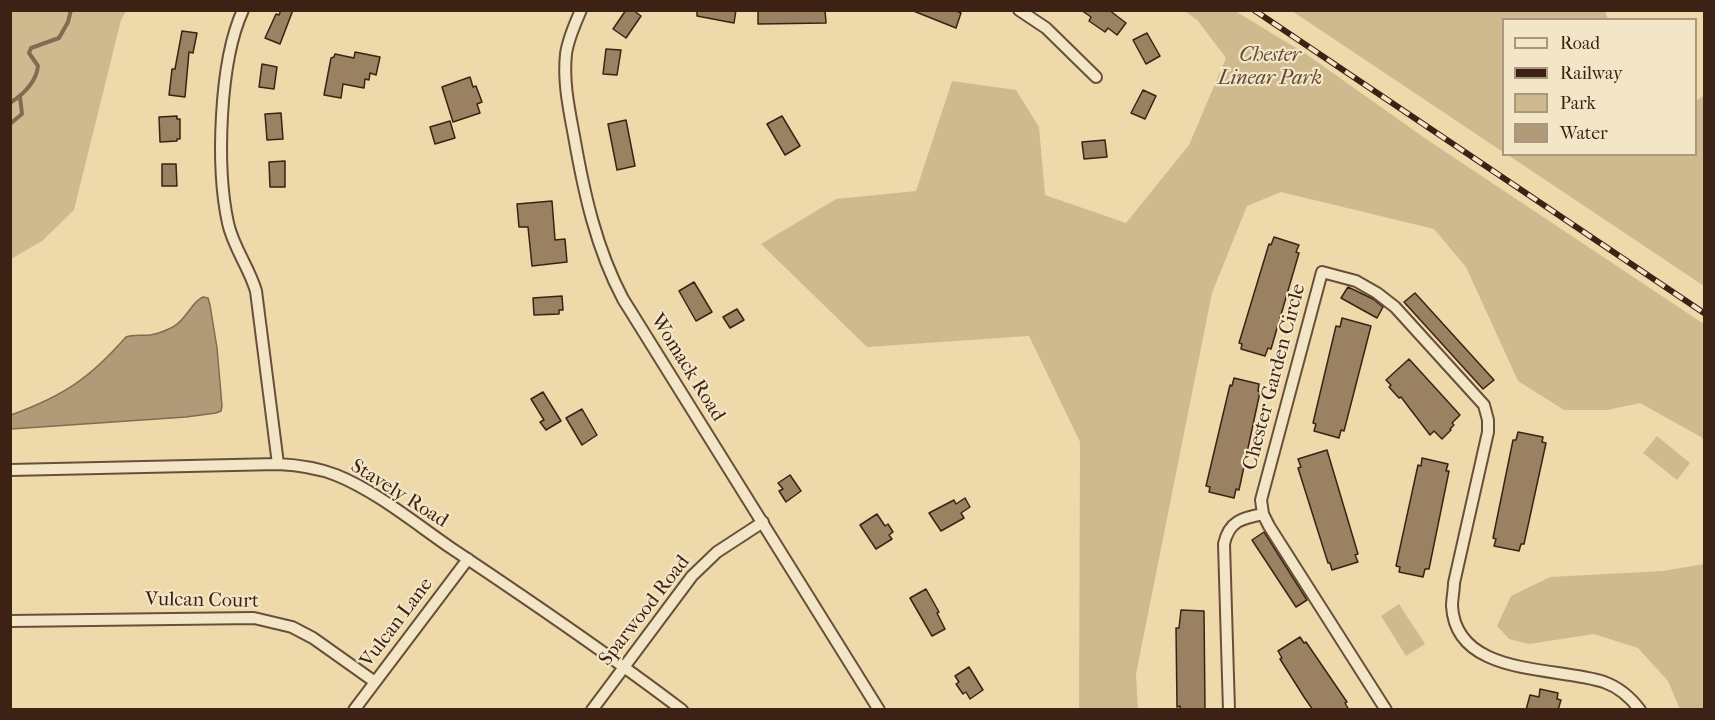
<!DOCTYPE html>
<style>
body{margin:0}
#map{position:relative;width:1715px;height:720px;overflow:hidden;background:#edd9a9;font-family:"IM FELL French Canon",serif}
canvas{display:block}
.frame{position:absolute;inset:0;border:12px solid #3d2115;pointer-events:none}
.legend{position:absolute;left:1502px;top:18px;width:195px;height:138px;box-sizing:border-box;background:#f3e6c7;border:2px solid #aa9780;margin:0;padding:8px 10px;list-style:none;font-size:18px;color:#3d2115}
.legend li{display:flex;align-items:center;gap:12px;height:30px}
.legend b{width:30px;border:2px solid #aa9780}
</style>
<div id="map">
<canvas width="1715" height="720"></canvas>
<div class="frame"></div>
<ul class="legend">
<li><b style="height:8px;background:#f3e6c7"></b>Road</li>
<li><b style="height:8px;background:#3d2115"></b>Railway</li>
<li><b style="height:16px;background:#cfba90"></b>Park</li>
<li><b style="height:16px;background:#b19a77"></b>Water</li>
</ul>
</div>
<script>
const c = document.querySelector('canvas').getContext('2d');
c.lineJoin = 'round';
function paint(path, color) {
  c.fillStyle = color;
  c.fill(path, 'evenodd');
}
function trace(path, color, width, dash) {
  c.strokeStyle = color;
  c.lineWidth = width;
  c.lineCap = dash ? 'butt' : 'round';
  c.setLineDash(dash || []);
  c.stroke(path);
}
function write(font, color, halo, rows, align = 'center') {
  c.font = font + ' "IM FELL French Canon",serif';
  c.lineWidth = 4.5;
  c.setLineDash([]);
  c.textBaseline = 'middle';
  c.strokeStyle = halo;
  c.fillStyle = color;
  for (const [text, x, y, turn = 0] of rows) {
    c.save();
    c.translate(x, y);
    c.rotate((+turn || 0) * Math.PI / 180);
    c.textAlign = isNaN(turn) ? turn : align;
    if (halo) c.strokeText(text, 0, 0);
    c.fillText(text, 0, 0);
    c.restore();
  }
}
paint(new Path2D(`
 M11,10l115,1 -5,9 -47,190 -32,31 -31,18z
 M1185,11h50l71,43 123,87 275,183v116l-3,-3 -61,-34 -33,7h-43l-46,-29 -52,-114 -32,-38 -153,-37 -34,14 -35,87 -76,381 2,35h-59l1,-267 -51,-106 -162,11 -106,-103 75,-45 80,-8 36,-110 64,9 23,37 6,68 81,28 63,-78 37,-87 -28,-37z
 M1605,11l3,8 -104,1 -1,132 -211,-141z
 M1704,95v191l-196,-131 188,-1v-53z
 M1657,436l33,27 -13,17 -34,-27z
 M1704,564v145h-24l-12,-28 -30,-33 -44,-14 -65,10 -20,-5 -12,-13 14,-30 39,-19 113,-6z
 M1399,604l26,40 -19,12 -25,-40z`), '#cfba90');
const water = new Path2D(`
 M203,297l5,1 2,7 7,43 5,58 -1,5 -5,2 -30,4 -175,12v-14c52,-19 78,-36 115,-78 8,-3 16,-1 24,-2 7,-1 17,-5 23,-8 14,-8 19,-26 30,-30z`);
paint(water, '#b19a77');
trace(water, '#836a50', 1.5);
trace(new Path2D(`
 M10,103c14,-9 26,-20 28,-37l-9,-13 2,-5 28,-10 9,-16 3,-12
 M10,124l12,-10 -2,-17`), '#836a50', 4);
const building = new Path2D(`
 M281,10h12l-13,34 -15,-6 11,-24 3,1z
 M626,10h7l8,6 -15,22 -13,-9z
 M697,10h39l-2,13 -37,-7z
 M758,10h67l1,13 -68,1z
 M911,10h43l7,3 -5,15z
 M1081,10h28l17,13 -9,12 -9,-7 -3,4 -16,-11 2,-4z
 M182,31l15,2 -4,20 -4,-1 -4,45 -16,-2 3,-26h3z
 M1147,33l13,23 -14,8 -13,-24z
 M606,49l15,1 -4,25 -14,-1z
 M355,52l25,5 -4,18 -6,-2 -1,7 -4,-1 -1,9 -21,-4 -2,14 -17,-3 7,-37 3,-1 1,-3 19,4z
 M262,64l15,3 -3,22 -15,-2z
 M470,77l3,10 3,-1 6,16 -5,2 3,9 -27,9 -11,-35z
 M1143,90l13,6 -11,23 -14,-6z
 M281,113l2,26 -16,1 -2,-26z
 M177,116v3h3v20h-3v2l-17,1 -1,-25z
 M782,116l18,30 -15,9 -18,-31z
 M626,120l9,46 -18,4 -9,-46z
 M450,121l5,17 -20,6 -5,-17z
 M1105,140l2,17 -23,2 -2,-17z
 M285,161v26h-15l-1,-25z
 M162,164h14l1,22h-15z
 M552,201l3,39 10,-1 2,23 -35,4 -4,-39h-9l-2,-23z
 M1274,237l25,8 -3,7 3,1 -28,96 -3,-1 -3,8 -24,-7 1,-5 -3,-1 30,-99 2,1z
 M694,282l18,30 -16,9 -17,-30z
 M1348,287l25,12 10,8 -6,11 -36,-20z
 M1415,293l79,87 -11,9 -79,-87z
 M562,296l1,14h-4v4l-25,1 -1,-17z
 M737,309l7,11 -14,8 -7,-11z
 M1342,318l29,8 -27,105 -3,-1 -2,8 -25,-7 2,-7 -3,-1 23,-97 4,1z
 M1409,359l51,56 -8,8 2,2 -4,4 1,1 -9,9 -8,-8 -4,4 -29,-38 -2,1 -10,-11 2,-2 -5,-5z
 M1234,378l25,6 -1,7 2,1 -21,98 -3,-1 -2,9 -25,-6 1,-5 -4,-1 24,-101 2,1z
 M543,392l18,29 -15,9 -6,-8 4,-2 -13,-21z
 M582,409l15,26 -15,10 -16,-27z
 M1518,432l25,5 -1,5 4,1 -22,101h-3l-2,7 -25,-5 2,-7 -3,-1 20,-98h3z
 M1327,450l31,104 -3,1 3,7 -26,8 -2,-7h-2l-30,-95 3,-1 -3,-8z
 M1422,458l26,6 -2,7h3l-20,98h-4l-2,8 -24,-5 1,-5 -4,-1 22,-101 3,1z
 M790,475l11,16 -15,11 -7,-11 4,-2 -5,-6z
 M965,498l5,9 -9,6 3,5 -23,13 -12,-18 25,-13 2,4z
 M877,514l8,12 3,-2 5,8 -4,3 3,4 -16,10 -16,-24z
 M1264,532l43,68 -11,7 -44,-67z
 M926,589l13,23 -2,1 8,16 -13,7 -22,-38z
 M1181,610l23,1 1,99h-25v-4l-3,1 -1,-79h3z
 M1300,637l4,6 2,-1 41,60 -2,1 4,7h-36l-9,-13 -24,-38 2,-1 -4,-7z
 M969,667l14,23 -13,9 -4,-7 -3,2 -7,-10 3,-2 -4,-6z
 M1540,689l18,4 -1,6 4,1 -3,10h-32l4,-15 9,2z`);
paint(building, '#998162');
trace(building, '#3d2115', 1.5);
const minor = new Path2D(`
 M243,10c-24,52 -27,158 -15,213 5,24 21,44 28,68l22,173
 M581,10c-6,14 -13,29 -15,44 -3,28 3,55 8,82 10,57 22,112 49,163l256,411
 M1019,10l27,18 50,49
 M10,470l268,-6c20,1 40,4 58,11 40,16 80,49 115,73 78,52 156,105 231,162
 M10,621l244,-3 38,9 21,11 62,44
 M354,710l114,-151
 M592,710l100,-134 25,-24 46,-30
 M1229,710l-5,-166c5,-23 18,-26 39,-30
 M1386,710l-117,-184 -6,-12 -2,-14 61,-228 34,9 21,12 18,14 89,98 4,15v12l-34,151c0,7 -2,16 -2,23 4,71 103,60 152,76 14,5 27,16 36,28`);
trace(minor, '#694f3a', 14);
trace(minor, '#f3e6c7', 10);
const rail = new Path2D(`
 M1254,10l450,303`);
trace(rail, '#3d2115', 6);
trace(rail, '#f3e6c7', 4, [11]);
write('italic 20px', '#624734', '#f3e6c7', [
 ["Chester",1270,56],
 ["Linear Park",1270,79]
]);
write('20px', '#3d2115', '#f3e6c7', [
 ["Womack Road",687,368,58],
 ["Chester Garden Circle",1275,377,-75],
 ["Stavely Road",399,494,32],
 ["Vulcan Court",202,601,1],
 ["Sparwood Road",645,611,-52],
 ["Vulcan Lane",397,623,-53]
]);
</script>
